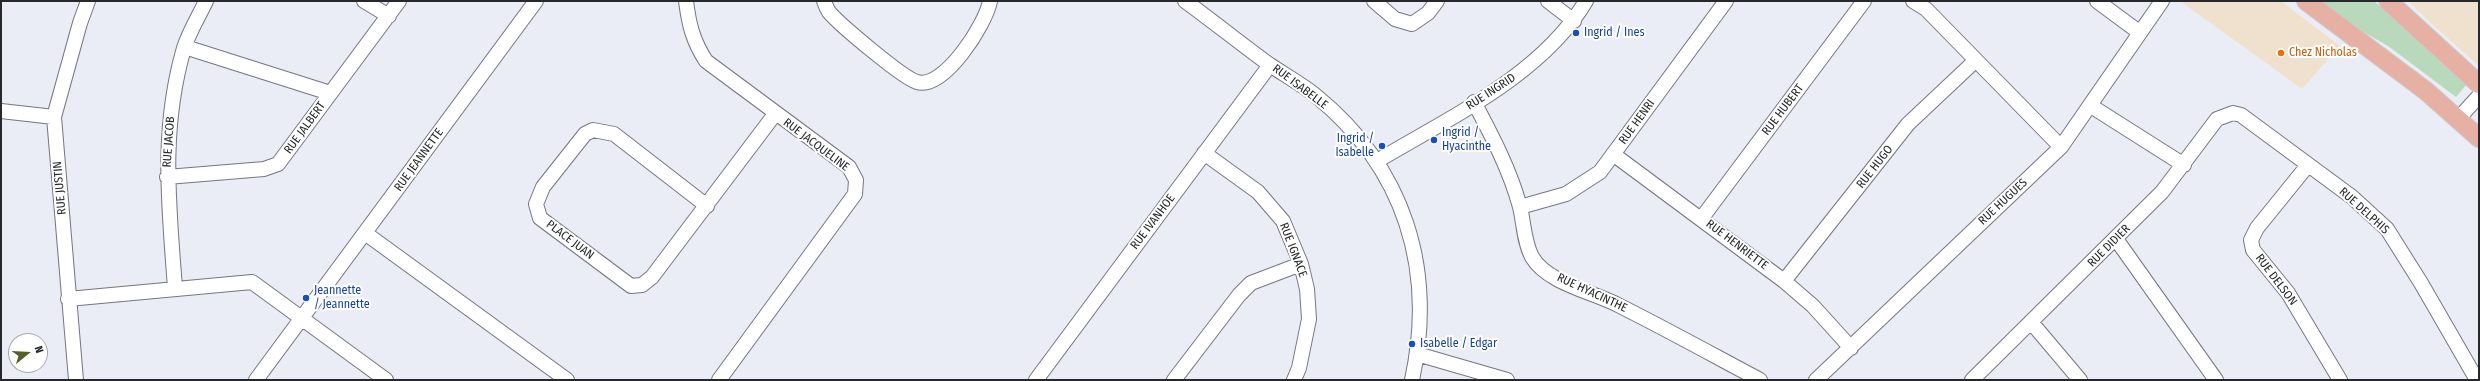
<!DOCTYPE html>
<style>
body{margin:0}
#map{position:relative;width:2480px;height:381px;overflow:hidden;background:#ebedf6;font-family:"Fira Sans Condensed",sans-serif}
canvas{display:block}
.frame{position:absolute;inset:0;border:2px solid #27282c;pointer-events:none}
.north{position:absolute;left:8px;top:333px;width:40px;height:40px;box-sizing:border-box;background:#fff;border:1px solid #a9a9ab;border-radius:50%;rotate:72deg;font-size:11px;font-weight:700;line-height:16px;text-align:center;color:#27282c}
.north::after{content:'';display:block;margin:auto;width:14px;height:18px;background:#555d2b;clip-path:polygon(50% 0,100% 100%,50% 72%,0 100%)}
</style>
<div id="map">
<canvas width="2480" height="381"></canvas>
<div class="frame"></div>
<div class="north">N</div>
</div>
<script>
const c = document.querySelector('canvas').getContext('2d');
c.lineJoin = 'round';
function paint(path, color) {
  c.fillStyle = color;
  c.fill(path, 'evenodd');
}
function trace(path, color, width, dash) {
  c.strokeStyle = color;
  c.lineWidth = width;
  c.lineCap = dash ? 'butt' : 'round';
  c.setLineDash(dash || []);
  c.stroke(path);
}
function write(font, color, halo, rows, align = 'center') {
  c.font = font + ' "Fira Sans Condensed",sans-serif';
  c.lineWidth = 4;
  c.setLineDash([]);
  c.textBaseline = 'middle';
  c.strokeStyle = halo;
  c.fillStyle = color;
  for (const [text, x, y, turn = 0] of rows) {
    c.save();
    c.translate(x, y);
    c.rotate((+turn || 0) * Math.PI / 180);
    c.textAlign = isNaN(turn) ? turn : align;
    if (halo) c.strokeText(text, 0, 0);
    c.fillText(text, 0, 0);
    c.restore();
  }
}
paint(new Path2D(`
 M2180,1h101l59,45 -38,43z
 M2408,1h71v65l-46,-41z`), '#f0e1ce');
paint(new Path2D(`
 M2320,1h54l93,83 -11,13 -68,-51 -37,-21z`), '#b8d9bb');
const minor = new Path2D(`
 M364,1l25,15
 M686,1c3,24 7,40 20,60l143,106 7,13 -1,14 -136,186
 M824,1c1,3 3,8 5,11 11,13 74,66 88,70 27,8 69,-58 73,-81
 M1185,1c29,21 56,43 85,64 15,10 31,19 45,30 90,73 121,174 97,285
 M1374,1l21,18 17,5 16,-11 9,-12
 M1548,1l26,20
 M1913,1l13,8 135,138
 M2097,1l42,31
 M185,47l145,46
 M1474,102c18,34 36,68 46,105 4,17 4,35 12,50 15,26 61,35 86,48 48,24 95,50 142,75
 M2091,106l93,59
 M1,111l53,6
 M2458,119l21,-23
 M1204,153l54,39 25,29 18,43 6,25 2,30 -10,49 -5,12
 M1613,154l171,127 29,25 38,42
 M1377,161c72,-43 165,-86 209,-160
 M2308,165l-51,63 -6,12 2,10 35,43 52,87
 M167,177l97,-8 14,-5 121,-163
 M707,206l-93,-72 -21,-4 -8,4 -42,53 -7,17 4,14 91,68 11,-1 10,-8 123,-163
 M1520,207l46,-13 34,-22 126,-171
 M1701,219l163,-218
 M365,233l202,147
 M2116,239l100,141
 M1784,281l124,-157 67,-63
 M175,288c-6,-83 -15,-157 9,-240 5,-16 15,-32 22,-47
 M68,299l184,-17 134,98
 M2031,322l49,58
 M1417,354l90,26
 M76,380l-22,-263 26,-94 8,-22
 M256,380l280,-379
 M1036,380l234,-315
 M1174,380l65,-85 12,-12 50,-19
 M1816,380l245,-233 101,-146
 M1972,380l190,-188 55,-73 16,-6 8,2 111,82 35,32 34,54 56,97`);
const major = new Path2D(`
 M2306,1l120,90 53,47
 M2388,1l91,83`);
trace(minor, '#75767f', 16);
trace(major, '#cbcbcc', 20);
trace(minor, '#fff', 14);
trace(major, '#e7b0a4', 18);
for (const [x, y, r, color] of [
 [1576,33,4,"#1a4fb4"],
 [2281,53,4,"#e8710a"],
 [1434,140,4,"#1a4fb4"],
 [1382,146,4,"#1a4fb4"],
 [306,298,4,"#1a4fb4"],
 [1412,344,4,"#1a4fb4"]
]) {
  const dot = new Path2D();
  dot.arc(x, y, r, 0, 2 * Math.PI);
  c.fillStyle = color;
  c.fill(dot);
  trace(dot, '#fff', 1.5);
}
write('12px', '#164399', '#fff', [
 ["Ingrid / Ines",1584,33],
 ["Ingrid /",1442,133],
 ["Hyacinthe",1442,147],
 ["Ingrid /",1374,139,"right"],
 ["Isabelle",1374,153,"right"],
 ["Jeannette",314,291],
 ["/ Jeannette",314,305],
 ["Isabelle / Edgar",1420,344]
], 'left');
write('12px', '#c56008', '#fff', [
 ["Chez Nicholas",2289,53]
], 'left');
write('12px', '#27282c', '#fff', [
 ["RUE ISABELLE",1300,87,37],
 ["RUE INGRID",1491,92,-33],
 ["RUE HUBERT",1783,110,-53],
 ["RUE HENRI",1637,122,-54],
 ["RUE JALBERT",305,128,-54],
 ["RUE JACOB",169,142,-86],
 ["RUE JACQUELINE",816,145,37],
 ["RUE JEANNETTE",419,160,-54],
 ["RUE HUGO",1875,167,-52],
 ["RUE JUSTIN",60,188,-95],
 ["RUE HUGUES",2003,202,-43],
 ["RUE DELPHIS",2364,211,42],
 ["RUE IVANHOE",1153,222,-53],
 ["PLACE JUAN",570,240,37],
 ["RUE HENRIETTE",1737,245,37],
 ["RUE DIDIER",2109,246,-45],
 ["RUE IGNACE",1293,250,69],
 ["RUE DELSON",2276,280,53],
 ["RUE HYACINTHE",1592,293,25]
]);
</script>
